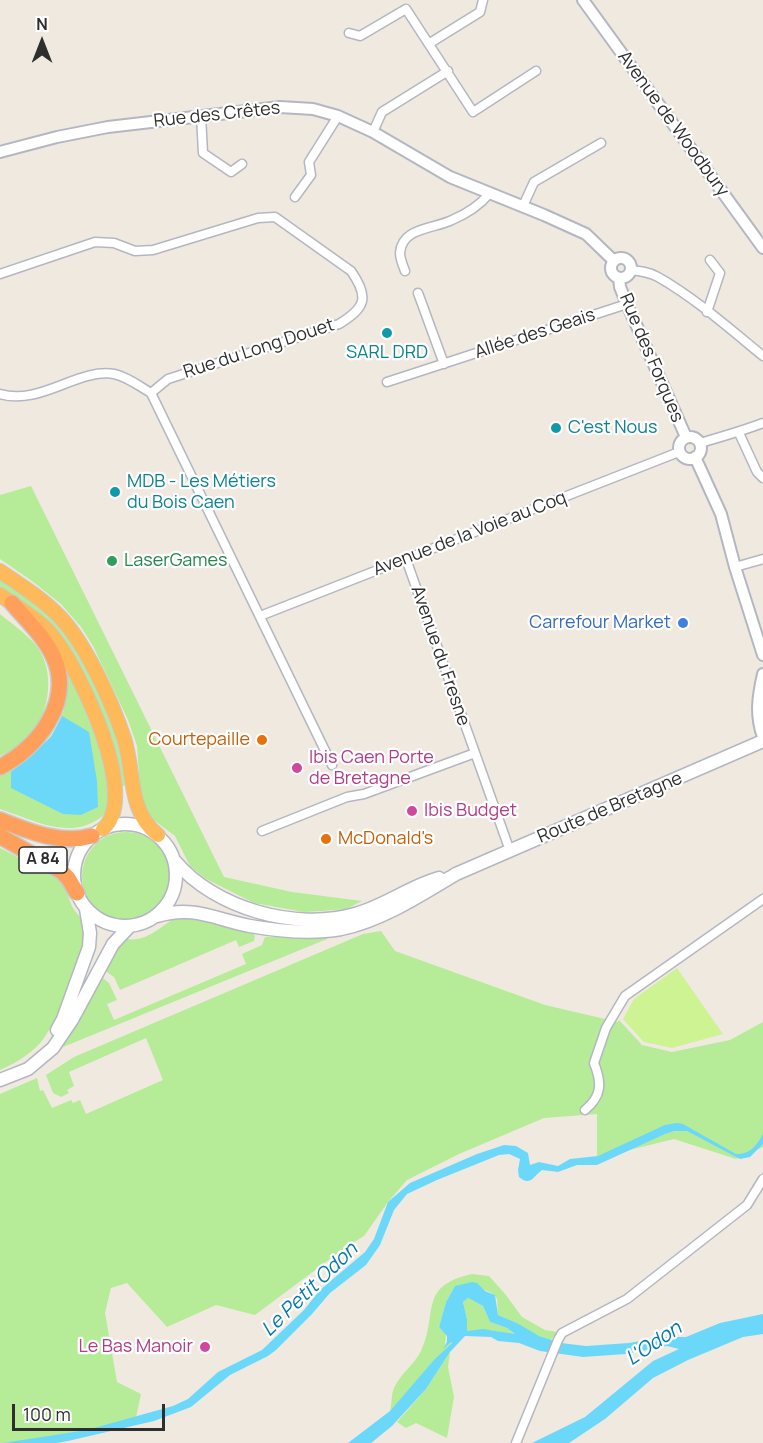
<!DOCTYPE html>
<meta charset="utf-8">
<style>
body{margin:0}
#map{position:relative;width:763px;height:1443px;overflow:hidden;background:#f0e9e0;font-family:Manrope,sans-serif}
canvas{display:block}
.north{position:absolute;left:12px;top:12px;width:60px;height:60px;-webkit-text-stroke:4px #fff;paint-order:stroke;rotate:0deg;font-size:16px;font-weight:700;line-height:24px;text-align:center;color:#2e2e2e}
.north::after{content:'';display:block;margin:auto;width:21px;height:27px;background:#2e2e2e;clip-path:polygon(50% 0,100% 100%,50% 72%,0 100%)}
.scale{position:absolute;left:12px;top:1404px;width:153px;height:27px;box-sizing:border-box;border:3px solid #2e2e2e;border-top:0;padding-left:8px;font-size:18px;line-height:21px;white-space:nowrap;color:#2e2e2e;-webkit-text-stroke:4px #fff;paint-order:stroke}
</style>
<div id="map">
<canvas width="763" height="1443"></canvas>
<div class="north">N</div>
<div class="scale">100 m</div>
</div>
<script>
const c = document.querySelector('canvas').getContext('2d');
c.lineJoin = 'round';
function paint(path, color) {
  c.fillStyle = color;
  c.fill(path, 'evenodd');
}
function trace(path, color, width, dash) {
  c.strokeStyle = color;
  c.lineWidth = width;
  c.lineCap = dash ? 'butt' : 'round';
  c.setLineDash(dash || []);
  c.stroke(path);
}
function write(font, color, halo, rows, align = 'center') {
  c.font = font + ' Manrope,sans-serif';
  c.lineWidth = 4.5;
  c.setLineDash([]);
  c.textBaseline = 'middle';
  c.strokeStyle = halo;
  c.fillStyle = color;
  for (const [text, x, y, turn = 0] of rows) {
    c.save();
    c.translate(x, y);
    c.rotate((+turn || 0) * Math.PI / 180);
    c.textAlign = isNaN(turn) ? turn : align;
    if (halo) c.strokeText(text, 0, 0);
    c.fillText(text, 0, 0);
    c.restore();
  }
}
paint(new Path2D(`
 M31,486l193,391 68,15 70,9 -16,8 -25,2 -17,1 -50,-9 -48,-24 -16,-13 -15,-30 -24,-18 -7,-13 -4,-15 -3,-44 -9,-26 -35,-74 -12,-19 -20,-23 -29,-23 -32,-22v-64z
 M0,579c22,14 43,28 61,48 28,31 64,117 64,159l-5,-1 -42,-121 -78,-73z
 M0,614c11,9 25,19 35,30 19,23 16,60 1,84 -8,12 -23,22 -36,28z
 M64,666c19,33 39,69 45,108 2,12 0,26 -1,38 -35,31 -69,10 -108,-3v-33c30,-12 62,-43 66,-77 1,-11 -2,-23 -2,-33z
 M82 876a44 44 0 1 1 88 0a44 44 0 1 1-88 0Z
 M0,848l57,29c10,9 10,20 16,31 3,5 9,10 11,15 8,19 -29,104 -43,119 -12,13 -25,21 -41,28z
 M187,916l66,16 2,4 -1,5 -15,6 -3,-7 -116,50 -6,-13 -10,-7 11,-22 11,-9c20,3 32,-10 47,-20 4,-2 10,-2 14,-3z
 M381,931l14,20 150,54 73,17 1,-2 23,25 30,7 58,-12 33,-18v125l-27,12 -62,-20 -77,19v-44l-53,4 -85,36 -52,26 -19,22 -24,34 -18,11 -91,68 -39,-10 -49,22 -40,-44 -16,5 -6,25 12,69 24,12 -6,28 -96,21h-39v-349l37,-16 3,13 3,-1 9,18 19,-8 2,3 7,-3 6,14 77,-34 -17,-42 -77,34 5,14 -7,4 2,3 -8,4 -8,-4 -7,-18 28,-18 289,-123z
 M265,937h62v2l-264,108 -4,-2 41,-67h3l6,5 8,17 -10,4 7,16 132,-56 -4,-10 20,-9z
 M472,1274l17,2 17,19 16,22 23,13 12,2 -6,8 -18,-6 -16,-11 -19,-8c-1,-5 0,-11 -1,-16 -3,-11 -32,-12 -42,-13l-9,16 -7,25 7,7 -1,12 6,-5 1,2 -62,68c2,-7 1,-16 4,-23 6,-14 21,-24 27,-37 18,-37 -4,-65 51,-77z
 M468,1298l15,8 7,16 17,6 9,7 -26,-5 -23,2v-13l-4,-17z
 M450,1352l-2,15 6,30 -7,41 -31,-15 -10,5 -9,-6 29,-33z`), '#b6eb98');
paint(new Path2D(`
 M677,968l46,66 -51,14 -28,-6 -21,-23 11,-20z`), '#cdf393');
paint(new Path2D(`
 M62,716l27,16 8,49 1,26 -17,8 -18,-1 -52,-26v-16l40,-35z
 M677,1123l6,1 53,30c15,0 20,-8 27,-20v10l-13,13 -10,2 -53,-28h-13l-9,3 -68,31h-20l-19,7 -16,-2c-8,6 -12,17 -23,7l-1,-7 2,-11 -11,-5 -10,1 -62,25 -30,14 -13,16 -14,35 -14,20 -36,28 -18,21 -36,36 -8,6 -38,19 -39,32 -37,14 -86,20 -11,2h-54l84,-13 86,-24 15,-7 30,-27 44,-22 42,-40 16,-20 45,-38 9,-13 14,-37 22,-19 67,-29 27,-9 12,1 12,7 2,12 9,-3 19,4 12,-7 28,-3 67,-31z
 M472,1282l5,1 8,8 10,4 3,20 19,8 22,13 22,7 25,3 43,-3 33,-6h24l34,-14 43,-9v20l-20,3 -55,23 -35,18 -48,41 -36,24h-37l53,-26 68,-56 26,-12 -12,-3 -41,8 -43,3 -43,-6 -21,-8 -21,-2 -7,-4 -26,-1 -15,16 -24,37 -34,37 -21,17h-23l42,-32 44,-51 18,-17 -1,-1 -8,7 4,-7v-6l-8,-9 7,-25 9,-16zM468,1298l15,8 7,16 17,6 8,6 -32,-5 -16,2v-12l-4,-17z`), '#6bd8fa');
const minor = new Path2D(`
 M349,33l11,3 46,-27 67,103 63,-41
 M430,43l50,-31 3,-12
 M201,116l2,37 28,19 11,-8
 M373,132l9,-20 66,-41
 M295,197l16,-22 -2,-13 29,-46
 M523,206l11,-24 67,-39
 M630,270c10,1 19,2 28,7 37,21 72,52 105,79
 M405,271c-2,-5 -5,-13 -5,-18 2,-26 34,-24 52,-33 14,-6 27,-14 37,-26
 M0,274l95,-32 19,1 21,8 18,-1 105,-32 17,-1 76,54c19,27 14,37 -12,53l-171,55 -17,14
 M418,293l26,71
 M707,312l13,-39 -10,-13
 M387,382l240,-78
 M151,393l181,372
 M0,394c40,12 78,-26 114,-20 14,3 25,12 37,19
 M739,433l18,39 6,6
 M700,443c21,-6 42,-12 63,-20
 M406,559l104,292
 M735,567l28,-8
 M260,616l419,-164
 M262,831l85,-34 17,-3 111,-41
 M585,1110c17,-14 17,-27 9,-47l12,-35 19,-32 138,-97
 M516,1443l42,-103 4,-7 65,-34 120,-94 16,-26`);
const tertiary = new Path2D(`
 M583,0l180,248
 M0,152l57,-15 51,-10 172,-20 33,2 25,7 35,16 77,45 94,38 42,19 28,27
 M611 268a10 10 0 1 1 20 0a10 10 0 1 1-20 0Z
 M619,278l1,9 7,17 59,133
 M679 448a11 11 0 1 1 22 0a11 11 0 1 1-22 0Z
 M695,457l26,57 14,53 28,88
 M763,674c-5,22 -8,41 0,63`);
const secondary = new Path2D(`
 M74 875a51 51 0 1 1 102 0a51 51 0 1 1-102 0Z
 M175,861c40,48 121,70 180,53 30,-8 55,-28 84,-36
 M157,916c37,-11 57,3 93,10 28,5 62,8 91,3 40,-8 80,-34 115,-55l307,-133
 M57,1030l6,-11 26,-72 1,-14 -4,-24
 M0,1080l28,-11 25,-21 19,-28 41,-76 16,-17`);
const trunk = new Path2D(`
 M0,571c20,14 42,27 59,45 26,26 53,86 65,122 11,33 3,73 34,97
 M0,595c18,13 41,25 54,43 25,31 87,159 49,191`);
const motorway = new Path2D(`
 M0,767c38,-19 73,-65 54,-109 -9,-21 -28,-38 -42,-55
 M0,820c29,11 60,25 92,16
 M0,836l61,35 7,7 9,15`);
trace(minor, '#b4b7c2', 11);
trace(tertiary, '#b4b7c2', 14);
trace(secondary, '#b4b7c2', 15);
trace(trunk, '#c9c9c9', 16);
trace(motorway, '#c9c9c9', 18);
trace(minor, '#fff', 8);
trace(tertiary, '#fff', 10);
trace(secondary, '#fff', 12);
trace(trunk, '#feb95a', 14);
trace(motorway, '#ff9f5c', 15);
for (const [x, y, r, color] of [
 [387,333,6,"#0f9aa8"],
 [556,428,6,"#0f9aa8"],
 [115,492,6,"#0f9aa8"],
 [112,561,6,"#2e9e5b"],
 [683,623,6,"#3f7fe0"],
 [262,740,6,"#e8710a"],
 [297,768,6,"#d1479c"],
 [412,811,6,"#d1479c"],
 [326,839,6,"#e8710a"],
 [205,1347,6,"#d1479c"]
]) {
  const dot = new Path2D();
  dot.arc(x, y, r, 0, 2 * Math.PI);
  c.fillStyle = color;
  c.fill(dot);
  trace(dot, '#fff', 2);
}
for (const [x, y, w] of [
 [43,860,48]
]) {
  const box = new Path2D();
  box.roundRect(x - w / 2, y - 13, w, 26, 4.5);
  c.fillStyle = '#fff';
  c.fill(box);
  trace(box, '#2e2e2e', 1.5);
}
write('bold 16px', '#2e2e2e', null, [
 ["A 84",43,860]
]);
write('18px', '#2e2e2e', '#fff', [
 ["Rue des Crêtes",217,115,-6],
 ["Avenue de Woodbury",673,124,54],
 ["Allée des Geais",535,334,-18],
 ["Rue du Long Douet",259,349,-18],
 ["Rue des Forques",651,358,67],
 ["Avenue de la Voie au Coq",470,534,-21],
 ["Avenue du Fresne",440,656,71],
 ["Route de Bretagne",610,808,-23]
]);
write('18px', '#0d838f', '#fff', [
 ["SARL DRD",387,353,"center"],
 ["C'est Nous",568,428],
 ["MDB - Les Métiers",127,482],
 ["du Bois Caen",127,503]
], 'left');
write('18px', '#27864d', '#fff', [
 ["LaserGames",124,561]
], 'left');
write('18px', '#366cbe', '#fff', [
 ["Carrefour Market",671,623]
], 'right');
write('18px', '#c56008', '#fff', [
 ["Courtepaille",250,740],
 ["McDonald's",338,839,"left"]
], 'right');
write('18px', '#b23c85', '#fff', [
 ["Ibis Caen Porte",309,758],
 ["de Bretagne",309,779],
 ["Ibis Budget",424,811],
 ["Le Bas Manoir",193,1347,"right"]
], 'left');
write('italic 20px', '#0078b0', '#fff', [
 ["Le Petit Odon",310,1290,-44],
 ["L'Odon",654,1344,-34]
]);
</script>
